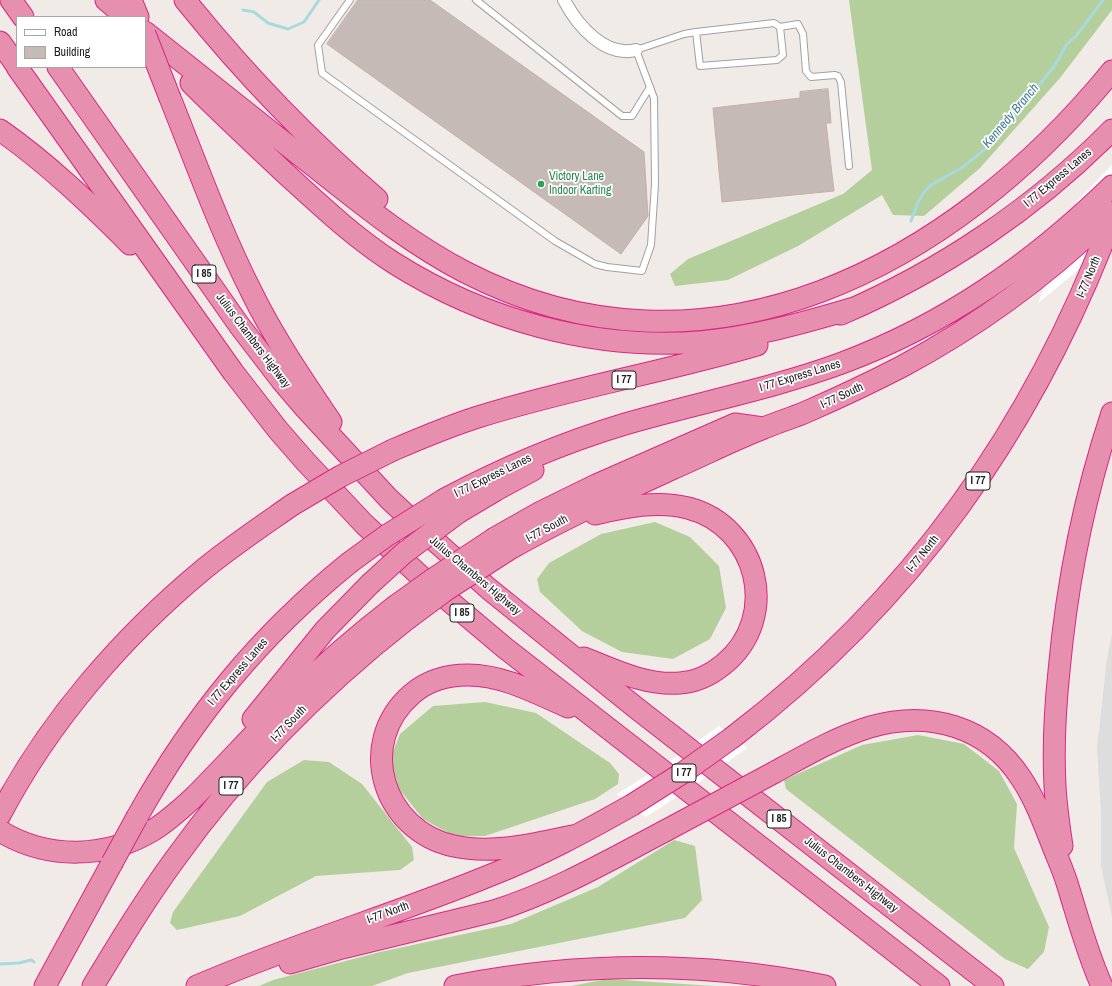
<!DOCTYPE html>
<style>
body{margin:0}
#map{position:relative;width:1112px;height:986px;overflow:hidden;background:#f0ebe6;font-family:"Archivo Narrow",sans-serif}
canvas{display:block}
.legend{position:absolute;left:16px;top:16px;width:130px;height:52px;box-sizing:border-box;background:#fff;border:1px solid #a6a6a6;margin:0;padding:5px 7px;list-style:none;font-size:12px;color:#202020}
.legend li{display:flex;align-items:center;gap:8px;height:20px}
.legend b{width:20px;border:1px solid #a6a6a6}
</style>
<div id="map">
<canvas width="1112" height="986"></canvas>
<ul class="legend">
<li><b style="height:5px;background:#fff"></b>Road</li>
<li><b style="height:11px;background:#c5bab6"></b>Building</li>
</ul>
</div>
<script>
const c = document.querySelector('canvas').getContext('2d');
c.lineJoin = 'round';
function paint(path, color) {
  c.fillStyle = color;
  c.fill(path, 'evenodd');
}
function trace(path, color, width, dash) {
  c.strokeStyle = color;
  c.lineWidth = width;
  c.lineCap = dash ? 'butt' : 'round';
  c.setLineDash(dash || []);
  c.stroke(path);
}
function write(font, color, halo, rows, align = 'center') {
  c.font = font + ' "Archivo Narrow",sans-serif';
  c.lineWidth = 3.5;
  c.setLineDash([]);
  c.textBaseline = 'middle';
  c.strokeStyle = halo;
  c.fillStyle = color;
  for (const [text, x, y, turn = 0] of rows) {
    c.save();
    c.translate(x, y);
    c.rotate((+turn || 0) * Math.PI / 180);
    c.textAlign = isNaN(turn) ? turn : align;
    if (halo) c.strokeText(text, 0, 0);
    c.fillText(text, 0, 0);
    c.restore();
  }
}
paint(new Path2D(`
 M1112,634v283l-11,-50v-54l-4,-65 10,-90z`), '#dedddd');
paint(new Path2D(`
 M849,0h263v10l-52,68 -80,90 -56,48 -31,-1 -11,-20 -84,51 -70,34 -53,6 -5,-12 18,-15 155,-65 29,-24z
 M655,522l35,15 29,29 7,42 -16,31 -37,20 -51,-7 -40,-21 -42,-39 -3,-13 12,-16 52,-29z
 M485,702l51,11 74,50 9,11 -1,10 -23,15 -110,37h-31l-31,-17 -24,-30 -9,-30 10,-25 33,-28z
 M918,735l46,9 35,27 18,33 -3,44 35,79 -5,25 -16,17 -23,-10 -219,-170 -2,-9 78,-35z
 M304,760l25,2 33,22 50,63 2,13 -14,10 -84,6 -76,40 -63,14 -7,-7 3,-11 94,-130z
 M674,840l21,6 7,54 -17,18 -277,55 -36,13h-113l14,-6 107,-28 131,-28 87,-37z
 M608,979l106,7h4h-147z`), '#b4cf9c');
paint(new Path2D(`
 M1112,165v72l-41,39 -33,27 39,-102z
 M719,726l28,22 -49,35 -52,34 -29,-23 53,-33z`), '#fff');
trace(new Path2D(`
 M243,10l11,2 14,11 20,6 16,-7 15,-22
 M911,221l7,-19 6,-10 7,-7 32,-18 27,-22 16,-21 13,-13 12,-18 10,-10 16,-21 9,-17 10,-9 27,-36
 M0,964l19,-1 12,-3 3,2`), '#a7dadd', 3);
const building = new Path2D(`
 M358,0h72l214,152 4,64 -27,38 -294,-210z
 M828,89l3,34h-5l8,68 -112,11 -9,-94 87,-10v-6z`);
paint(building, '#c5bab6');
trace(building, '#c2afa9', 1);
const service = new Path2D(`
 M350,0l-32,45 4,28 233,168 40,23 12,3 35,4 9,-26 4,-61 -1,-86 -18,-48 48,-16 12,-2 78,-9 6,4 3,28 -6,5 -77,6 -4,-34
 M476,0l146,116h10l18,-29
 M780,27l18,-3 5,10 3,37 5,6 24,-2 3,1 3,6 8,84`);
const minor = new Path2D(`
 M564,0c13,25 41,58 72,50`);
const motorway = new Path2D(`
 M11,0l12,17
 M106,0l20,17
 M131,0l7,17
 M185,0c58,72 122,139 192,199
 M145,32c54,43 107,85 161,128 51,40 101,82 159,112 243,126 489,-7 647,-201
 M0,42l17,24
 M17,67l216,305 45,58 27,31 59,63 65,60 76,64 434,338
 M58,67l181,258 43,56 23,27 84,91 29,27 71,63 146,118 358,279
 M191,83c31,31 63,61 95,91 35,32 69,64 108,89 90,57 199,87 306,79 53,-5 103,-19 154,-34
 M170,98c26,65 50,132 82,195 22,45 51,87 79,129
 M0,130c47,33 89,73 130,114
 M841,314c100,-43 194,-106 271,-184
 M393,450c28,-12 56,-24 85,-33 92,-29 187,-45 279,-72
 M445,499c58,-31 117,-56 180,-75 72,-21 146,-35 217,-61 104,-39 190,-99 270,-177
 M459,512l37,-22 37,-20
 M495,538l46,-26 55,-27 139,-61 28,4
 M508,550c54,-31 110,-56 166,-82 30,-13 59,-28 90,-40 14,-6 28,-10 42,-16 32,-14 64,-29 95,-45 77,-41 149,-94 211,-155
 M584,658c30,12 63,28 96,25 17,-1 32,-9 44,-19 57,-47 34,-138 -36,-156 -31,-8 -63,-1 -93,6
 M568,707c-32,-14 -65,-32 -100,-32 -21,0 -41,6 -56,19 -57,49 -29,137 42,152 41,9 83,-3 123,-11
 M253,719l72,-89 45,-46
 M733,737c178,-136 300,-308 379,-518
 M775,772c31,-17 62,-35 95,-45 59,-17 117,-1 151,51 14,21 22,43 31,66 5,13 11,26 15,39 11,35 20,70 35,103
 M0,815c49,-94 123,-179 204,-246 28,-23 58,-43 88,-64
 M137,817c56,-100 122,-181 212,-254
 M0,831c48,29 107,28 155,-2 14,-9 26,-20 38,-31 33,-33 64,-68 98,-101 32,-32 67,-62 103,-90
 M1062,846c-3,-20 -6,-40 -7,-60 -2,-38 0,-77 4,-115 8,-88 25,-174 53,-258
 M290,963l52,-15 152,-37c60,-19 114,-50 169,-79
 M45,986l67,-123
 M93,986c26,-43 52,-86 82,-127 65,-91 144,-171 232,-240
 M197,986c97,-42 197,-71 294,-111 49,-19 95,-44 141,-70
 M455,986c123,-24 247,-25 370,0`);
trace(service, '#a1a1a1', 8);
trace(minor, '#a1a1a1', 14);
trace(motorway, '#d92884', 23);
trace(service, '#fff', 6);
trace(minor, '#fff', 12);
trace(motorway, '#e68faf', 21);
const motorwayBridge = new Path2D(`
 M145,34l25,64
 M292,505l49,-29 52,-26
 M349,563l37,-27 59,-37
 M370,584l34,-31 55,-41
 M394,607l39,-28 62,-41
 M407,619l39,-29 62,-40
 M632,805l52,-33 49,-35
 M663,832l112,-60
 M112,863l25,-46`);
trace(motorwayBridge, '#d92884', 23, []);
trace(motorwayBridge, '#e68faf', 21);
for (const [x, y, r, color] of [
 [541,184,4,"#2e9e5b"]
]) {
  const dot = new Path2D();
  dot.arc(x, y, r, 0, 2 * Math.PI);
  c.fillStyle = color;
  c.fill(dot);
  trace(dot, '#fff', 1.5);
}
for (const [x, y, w] of [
 [204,274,24],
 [624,380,24],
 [978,481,24],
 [462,613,24],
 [684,773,24],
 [231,786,24],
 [779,819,24]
]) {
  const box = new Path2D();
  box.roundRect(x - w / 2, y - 9, w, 18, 3);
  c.fillStyle = '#fff';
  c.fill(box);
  trace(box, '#202020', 1);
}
write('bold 11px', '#202020', null, [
 ["I 85",204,274],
 ["I 77",624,380],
 ["I 77",978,481],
 ["I 85",462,613],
 ["I 77",684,773],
 ["I 77",231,786],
 ["I 85",779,819]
]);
write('12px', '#27864d', '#fff', [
 ["Victory Lane",549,177],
 ["Indoor Karting",549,191]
], 'left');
write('12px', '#202020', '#fff', [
 ["I 77 Express Lanes",1058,178,-40],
 ["I-77 North",1089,277,-67],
 ["Julius Chambers Highway",253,341,53],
 ["I 77 Express Lanes",800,376,-17],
 ["I-77 South",842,396,-25],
 ["I 77 Express Lanes",493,476,-26],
 ["I-77 South",547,529,-28],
 ["I-77 North",923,554,-51],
 ["Julius Chambers Highway",475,576,40],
 ["I 77 Express Lanes",238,672,-49],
 ["I-77 South",289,724,-46],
 ["Julius Chambers Highway",851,875,38],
 ["I-77 North",388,913,-20]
]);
write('italic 13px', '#447c97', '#fff', [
 ["Kennedy Branch",1011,116,-50]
]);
</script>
